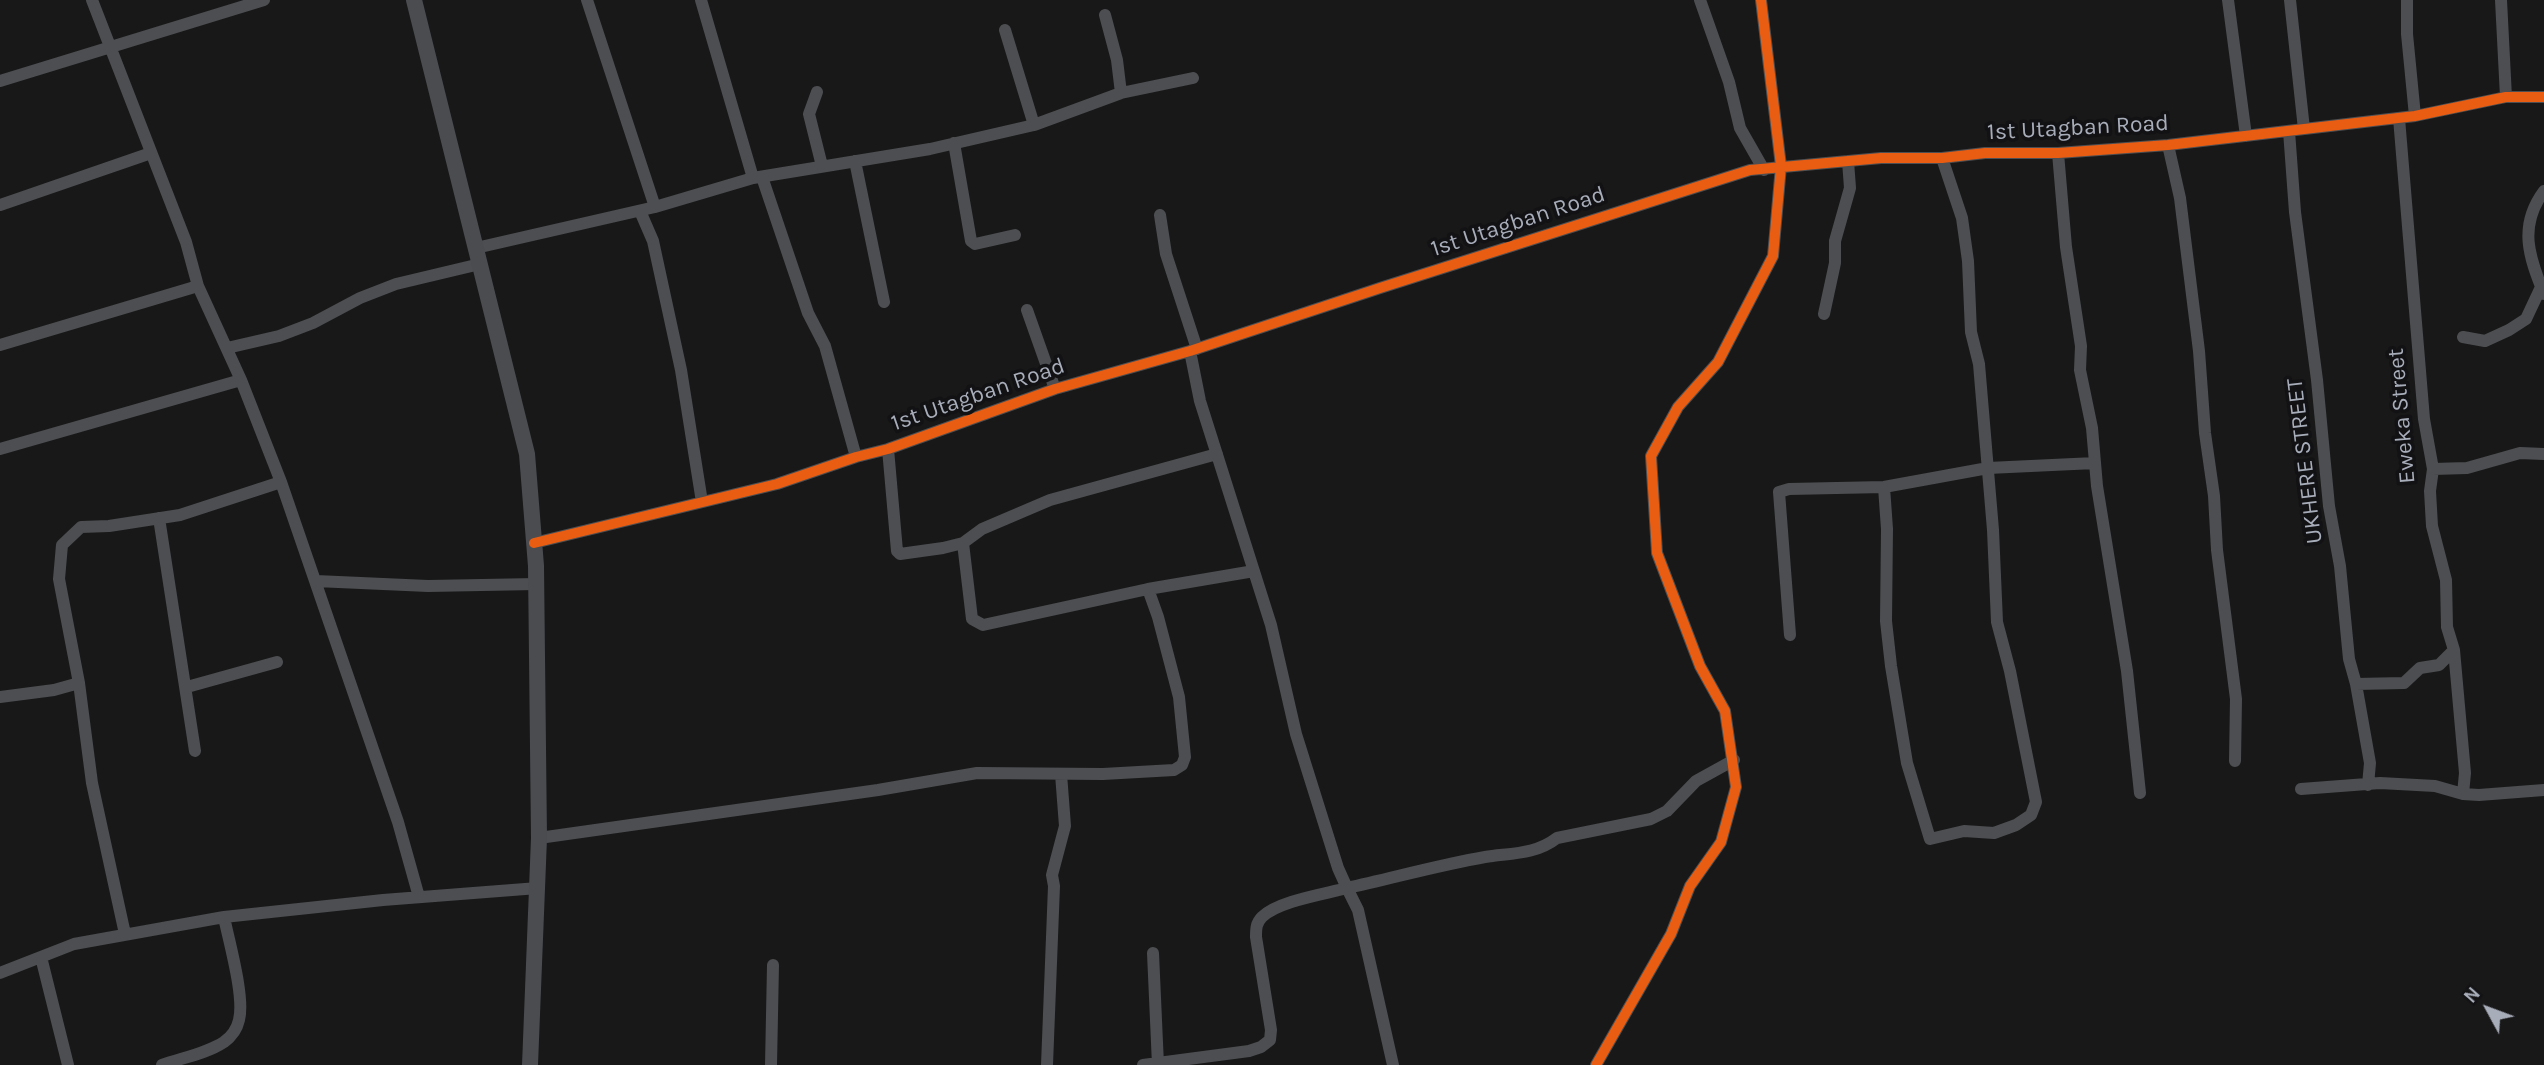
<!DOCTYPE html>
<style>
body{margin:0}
#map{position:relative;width:2544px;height:1065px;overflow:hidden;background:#181818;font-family:Karla,sans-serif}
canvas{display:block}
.north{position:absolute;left:2453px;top:974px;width:70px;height:70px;-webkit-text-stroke:5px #121214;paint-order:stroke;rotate:311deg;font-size:19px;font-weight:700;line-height:28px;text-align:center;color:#a8adba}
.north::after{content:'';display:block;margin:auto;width:24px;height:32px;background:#a8adba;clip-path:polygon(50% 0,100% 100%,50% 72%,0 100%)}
</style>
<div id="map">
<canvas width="2544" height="1065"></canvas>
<div class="north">N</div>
</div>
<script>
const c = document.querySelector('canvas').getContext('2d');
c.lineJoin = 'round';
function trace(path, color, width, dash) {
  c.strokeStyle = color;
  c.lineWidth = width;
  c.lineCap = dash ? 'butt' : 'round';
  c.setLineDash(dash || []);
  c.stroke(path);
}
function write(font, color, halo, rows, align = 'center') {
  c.font = font + ' Karla,sans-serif';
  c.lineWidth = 7;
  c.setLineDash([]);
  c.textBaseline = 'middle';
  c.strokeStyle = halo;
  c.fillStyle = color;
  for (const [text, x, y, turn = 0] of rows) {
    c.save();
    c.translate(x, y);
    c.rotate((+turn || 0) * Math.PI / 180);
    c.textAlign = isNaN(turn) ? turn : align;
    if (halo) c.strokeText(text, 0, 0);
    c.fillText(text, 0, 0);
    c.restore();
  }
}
trace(new Path2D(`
 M92,0l94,242 12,44 43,94 40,102 117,340 21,75
 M587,0l68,207
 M701,0l52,178
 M1700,0l29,82 11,46 24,42
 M2228,0l18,136
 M2290,0l14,129
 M2407,0v34l8,82
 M2501,0l5,97
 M1105,15l12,45 4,33
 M1005,30l29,95
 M0,81l264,-81
 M817,92l-8,22 13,52
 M2399,118l25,301 9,50 -3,22 2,35 14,54 1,47 7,23 11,123 -2,21
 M2289,131l6,81 22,168 12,126 11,60 9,93 7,25 14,79 -2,22
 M954,143l17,98 4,3 40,-9
 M2168,145l12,53 19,153 6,82 9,63 3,54 19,149 -1,62
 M2058,153l8,94 15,99 -1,24 12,58 5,58 30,185 13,122
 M855,161l29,141
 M762,177l46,136 17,33 31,111
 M2544,191c-26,35 -15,66 0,103
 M0,205l151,-52
 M640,211l13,30 28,129 21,132
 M1160,215l6,39 31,95
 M476,248l179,-41 98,-29 177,-29 104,-24 87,-32 72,-15
 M1027,310l28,79
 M1824,314l11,-51v-22l15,-53 -2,-27
 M2463,337l22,4 24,-11 17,-11 15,-32
 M0,345l198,-59
 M227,348l52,-12 34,-13 47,-25 36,-14 84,-20
 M1190,351l10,50 71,224 25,109 42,134 9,20c46,-10 92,-23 138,-31 25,-4 50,-2 72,-19l94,-19 16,-8 29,-30 38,-21
 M0,449l241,-69
 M888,449l9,102 3,3 43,-6 20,-5 19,-14 68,-29 167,-46
 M2433,469l34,-1 53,-15 24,1
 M1884,487l3,42 -1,92 5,45 16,97 23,76 34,-8 30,2 22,-8 15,-10 5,-13 -26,-131 -13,-49 -4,-92 -14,-166 -8,-32 -3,-71 -6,-43 -20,-60
 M159,518l36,233
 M534,543l243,-59 79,-27 32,-8 167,-60 135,-38 190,-63 370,-118 131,-12h61l43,-5h73l110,-8 247,-29 91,-19h38
 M963,543l9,76 11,6 165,-36 106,-18
 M316,581l112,5 108,-2
 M1790,635l-11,-143 10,-3 95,-2 104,-19 107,-5
 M2356,684l48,-1 16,-15 19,-3 15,-15
 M187,687l90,-25
 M0,697l54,-7 25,-7
 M2301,789l79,-6 55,3 28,8 16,1 65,-5
 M539,838l339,-48 99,-17 126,1 71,-4 8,-5 3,-8 -6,-60 -21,-80 -10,-28
 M125,934l-33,-151 -13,-100 -20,-104 3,-34 19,-18 28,-1 71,-11 101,-33
 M1153,953l5,112
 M41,957l27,108
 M0,973l74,-29 150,-27 159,-17 155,-12
 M162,1065c19,-7 44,-11 62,-23 7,-5 13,-13 15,-22 6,-23 -10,-78 -15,-103
 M771,1065l2,-100
 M1047,1065l7,-179 -2,-11 13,-49 -4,-52
 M1143,1065l106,-14 12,-4 9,-7 1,-10 -15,-93c0,-8 0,-14 6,-20 16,-16 63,-23 85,-29l11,22 35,155
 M1596,1065l75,-131 19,-48 31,-44 15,-55 -11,-76 -25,-45 -43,-113 -6,-97 27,-49 40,-45 55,-106 8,-90 -20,-166`), '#4c4e51', 12);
trace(new Path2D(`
 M414,0l113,454 9,112 3,272 -9,227`), '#4a4c50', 16);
trace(new Path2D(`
 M534,543l243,-59 79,-27 32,-8 167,-60 135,-38 190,-63 370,-118 131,-12h61l43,-5h73l110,-8 247,-29 91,-19h38
 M1596,1065l75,-131 19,-48 31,-44 15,-55 -11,-76 -25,-45 -43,-113 -6,-97 27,-49 40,-45 55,-106 8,-90 -20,-166`), '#e95d12', 10);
write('23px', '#a8adba', '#121214', [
 ["1st Utagban Road",2078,128,-3],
 ["1st Utagban Road",1518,222,-18],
 ["1st Utagban Road",978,395,-19],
 ["Eweka Street",2402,416,-95],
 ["UKHERE STREET",2305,461,-97]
]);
</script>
